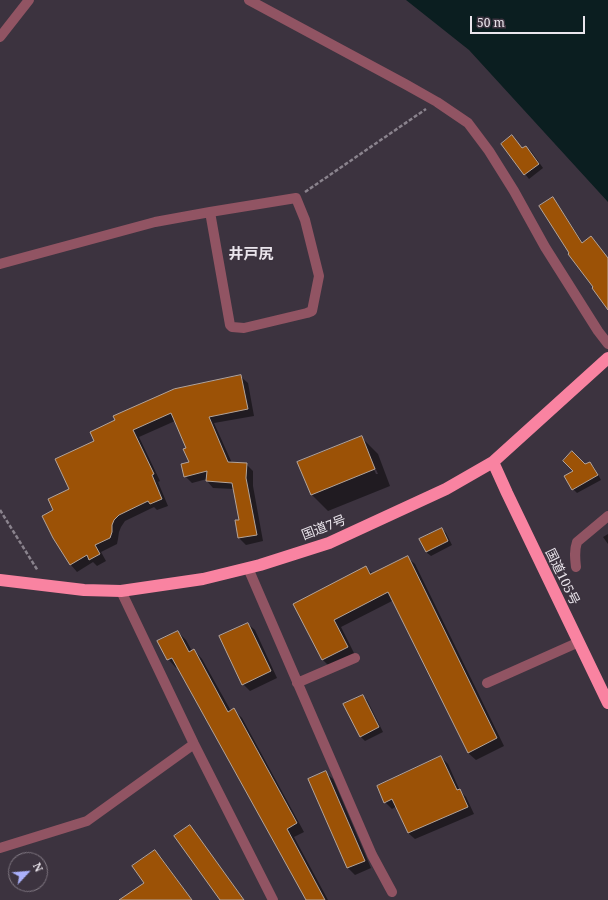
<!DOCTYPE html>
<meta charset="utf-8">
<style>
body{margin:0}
#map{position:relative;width:608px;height:900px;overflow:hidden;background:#3c333f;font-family:"Noto Serif",serif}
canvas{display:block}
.north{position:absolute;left:8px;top:852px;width:40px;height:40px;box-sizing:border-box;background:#3c333f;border:1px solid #827a84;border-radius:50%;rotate:64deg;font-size:11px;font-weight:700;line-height:16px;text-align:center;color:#eae5ec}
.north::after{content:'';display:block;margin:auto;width:14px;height:18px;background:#aab0fb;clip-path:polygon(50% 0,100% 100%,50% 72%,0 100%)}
.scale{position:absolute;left:470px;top:16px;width:115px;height:18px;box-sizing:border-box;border:2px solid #eae5ec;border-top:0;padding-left:5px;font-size:12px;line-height:14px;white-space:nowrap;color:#eae5ec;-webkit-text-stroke:3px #3c333f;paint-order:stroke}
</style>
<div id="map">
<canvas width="608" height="900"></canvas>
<div class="north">N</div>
<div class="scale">50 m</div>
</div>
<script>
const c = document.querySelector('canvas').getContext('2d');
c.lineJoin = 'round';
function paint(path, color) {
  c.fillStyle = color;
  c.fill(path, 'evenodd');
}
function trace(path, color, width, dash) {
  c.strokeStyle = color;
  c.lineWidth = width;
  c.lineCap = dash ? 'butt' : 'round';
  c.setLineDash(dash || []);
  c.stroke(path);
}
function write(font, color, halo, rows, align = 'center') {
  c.font = font + ' "Noto Serif","Noto Sans JP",serif';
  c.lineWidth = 3.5;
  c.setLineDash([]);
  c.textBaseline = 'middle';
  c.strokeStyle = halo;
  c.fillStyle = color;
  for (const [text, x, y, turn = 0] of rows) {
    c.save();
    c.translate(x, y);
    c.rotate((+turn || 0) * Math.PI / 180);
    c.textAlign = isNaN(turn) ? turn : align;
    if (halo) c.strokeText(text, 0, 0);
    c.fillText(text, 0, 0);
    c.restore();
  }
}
paint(new Path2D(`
 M406,0h202v202l-139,-152z`), '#0b1e20');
paint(new Path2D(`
 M512,136l11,13 3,-2 5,4 12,17 -14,11 -4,-5z
 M553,198l4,5 26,40 25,16v48l-38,-54z
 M241,377l7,6 6,33 -40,7 18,40 14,1 7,7v15l10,55 -17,4 -7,-7 -3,-17 4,-1 -6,-31 -21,-1 -6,-7v-2l-15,4 -7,-7 5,-14 -3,-14 -12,-27 -36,16 21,44 -2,1 10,24 -11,4 -3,-3 -29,14 -4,6 -2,5 -1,7 -1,5 -16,8 5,9 -9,5 -4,-4 -16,10 -6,-7 -17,-27 1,-28 16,-21 -14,-30z
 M361,437l17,17 12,32 -62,25 -16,-16zM368,456h2l8,18h-2z
 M590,463l4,4 7,13 -24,13 -4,-4 12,-23z
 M442,529l4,4 6,12 -21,11 -5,-4z
 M608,534v10l-5,-7z
 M407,557l8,7 89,182 -28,14 -8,-7 -74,-153 -53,27 14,28 -25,12 -7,-7 -29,-56 72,-37 7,7z
 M248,624l7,6 22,48 -27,13 -7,-7z
 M178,632l8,8 6,11 2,-1 8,9 29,52 3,-1 8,8 62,114 -10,5 34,63h-21l-129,-234 -2,2 -8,-9z
 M363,696l4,4 16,32 -18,9 -5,-5z
 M441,757l7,7 12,27 6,6 8,17 -59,25 -7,-6 -11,-27 -5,3 -7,-7z
 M326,773l7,6 38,89 -16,7 -7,-7 -38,-89z
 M190,827l5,5 49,68h-23z
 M155,851l6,6 31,43h-71l24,-17z`), '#0007');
const building = new Path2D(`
 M512,135l10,13 4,-2 13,18 -15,11 -23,-31z
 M553,197l29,46 9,-7 17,22v52l-16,-22 1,-1 -25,-33 1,-1 -30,-47z
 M241,375l7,34 -39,8 19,45 19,1 -1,15 11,57 -19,3 -3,-18h4l-7,-37 -26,-2 1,-10 -23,6 -3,-13 8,-2 -6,-13 3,-1 -15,-35 -38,17 21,44 -2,1 10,24 -12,5 -2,-3 -29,14 -5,5 -2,5v7l-2,6 -15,7 5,9 -11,6 -2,-5 -17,10 -17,-27 -11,-22 11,-6 -5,-11 21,-10 -14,-30 39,-18 -4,-9 25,-12 -2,-4 61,-27z
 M362,436l13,33 -64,26 -14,-33z
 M572,451l13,13 5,-2 8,13 -26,15 -8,-14 9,-5 -10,-10z
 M442,528l6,13 -22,11 -7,-13z
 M408,556l89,182 -29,15 -80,-161 -54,28 14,27 -26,13 -29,-56 73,-38 4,8z
 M248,623l23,48 -29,14 -23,-49z
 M178,631l11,21 5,-3 34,63 6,-4 63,115 -10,6 38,71h-19l-134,-242 -5,2 -10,-19z
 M363,695l16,32 -19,10 -17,-33z
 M441,756l16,34 3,-1 8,18 -60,26 -16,-34 -8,4 -7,-17z
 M326,771l39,90 -18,7 -39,-89z
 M190,825l54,75h-24l-46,-64z
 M155,850l37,50h-73l25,-17 -12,-17z`);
paint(building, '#9c5206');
trace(building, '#b3a49a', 1);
trace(new Path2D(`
 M305,192l121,-83
 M0,510l38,61`), '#8a838d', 2.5, [4, 2]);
trace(new Path2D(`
 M249,0l156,84 32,18 31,21 21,28 25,40 31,56 53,84 10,13
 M0,37l29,-37
 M0,264l155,-42 55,-10 86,-14 9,22 14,56 -7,35 -5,2 -63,15 -12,-1 -2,-2 -20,-113
 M576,567c-1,-9 -2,-16 1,-25l31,-26
 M248,568l124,287 20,37
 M121,591l73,153 79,156
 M297,683l58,-25
 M487,683l92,-41
 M0,848l87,-27 107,-77`), '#915463', 10);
trace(new Path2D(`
 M493,462l14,31 101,210
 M0,580l84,10 37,1 82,-12 57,-14 69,-22 117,-54 47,-27 115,-104`), '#f983a1', 12);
write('13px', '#eae5ec', '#3c333f', [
 ["国道7号",324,528,-21],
 ["国道105号",562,577,64]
]);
write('bold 15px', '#eae5ec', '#3c333f', [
 ["井戸尻",251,255]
]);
</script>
